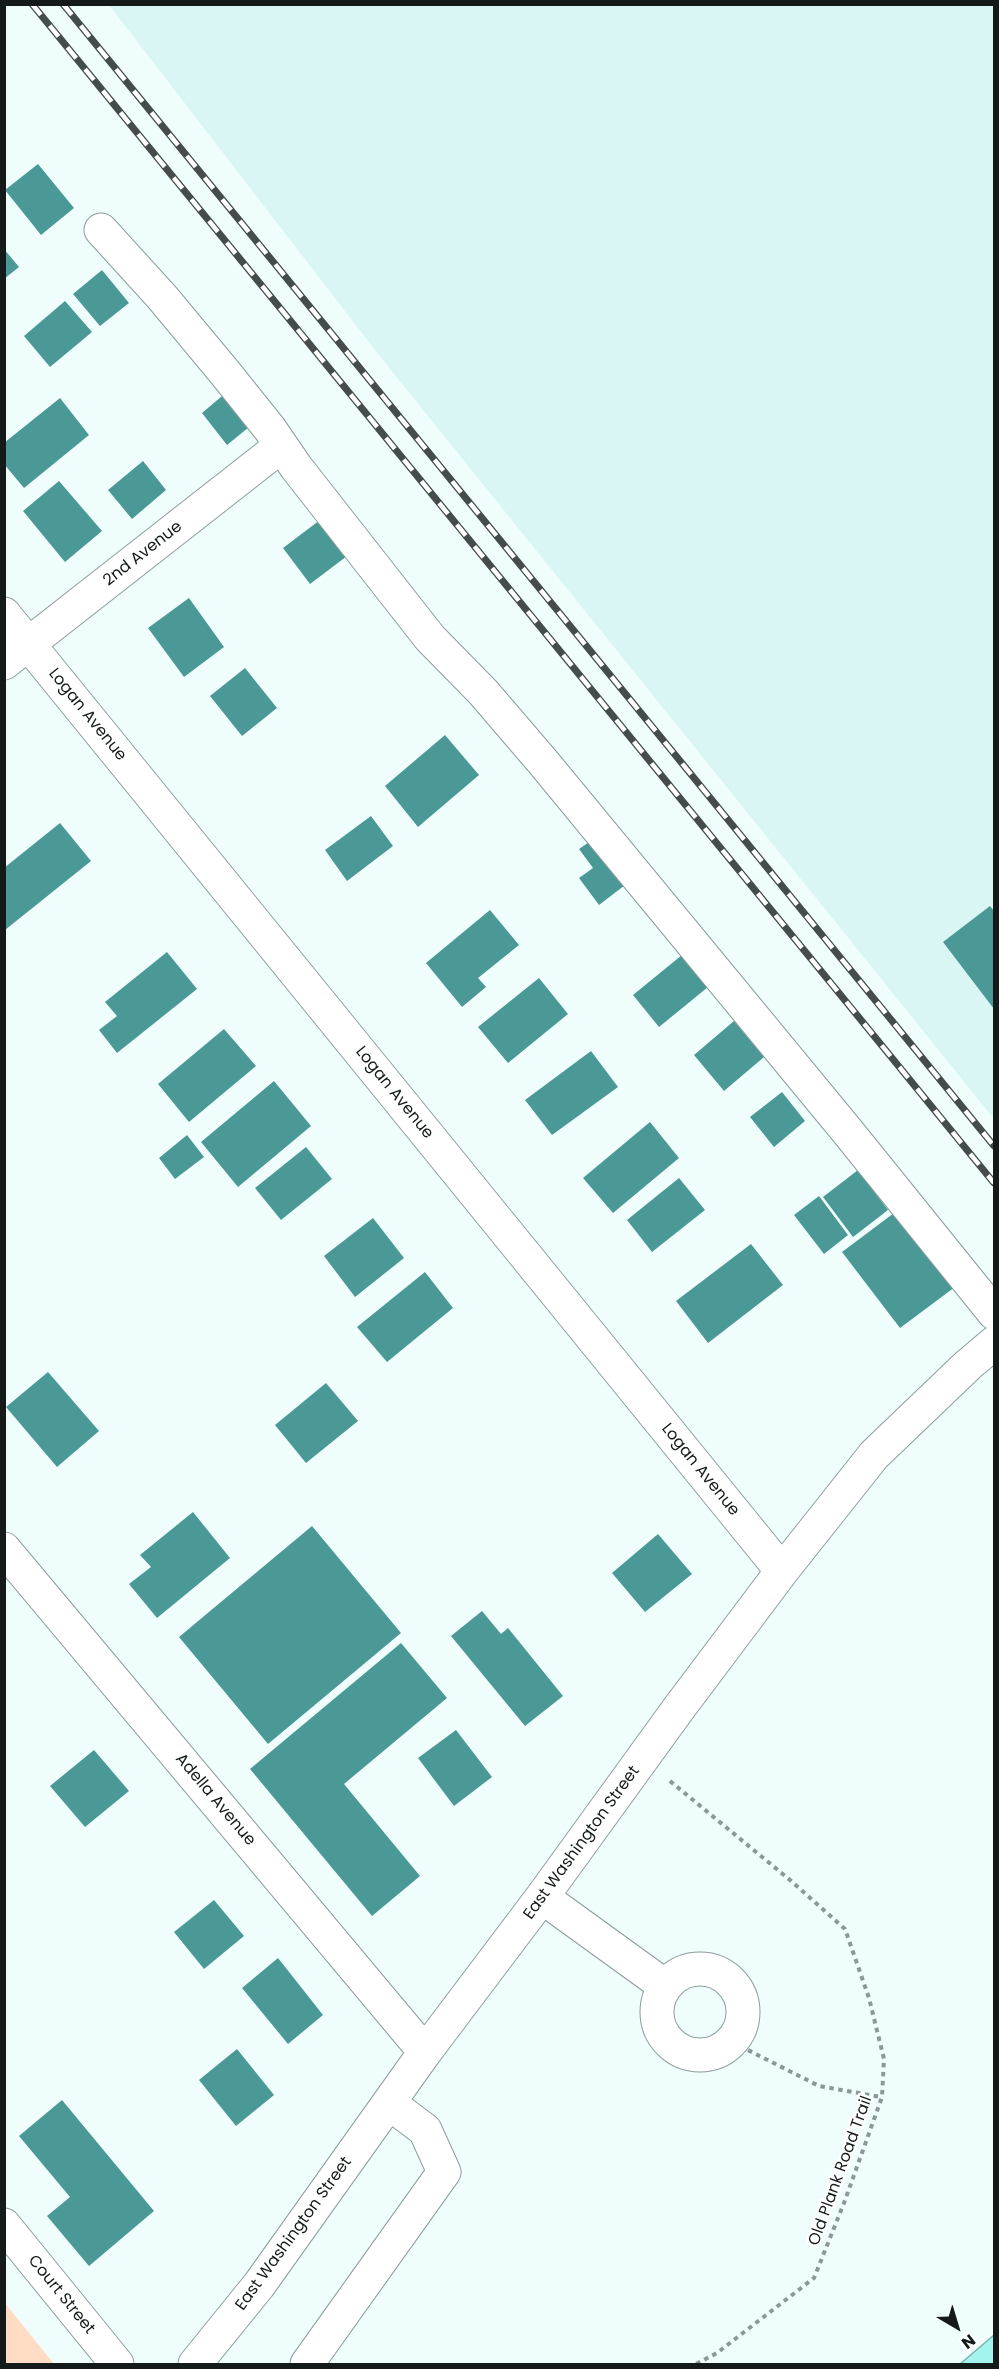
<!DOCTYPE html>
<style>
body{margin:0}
#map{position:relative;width:999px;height:2369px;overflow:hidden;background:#effefd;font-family:Poppins,sans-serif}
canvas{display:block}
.frame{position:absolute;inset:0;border:6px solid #141a1a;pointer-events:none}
.north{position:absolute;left:927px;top:2297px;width:60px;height:60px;-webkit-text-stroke:4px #fff;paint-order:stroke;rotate:142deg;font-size:16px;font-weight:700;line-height:24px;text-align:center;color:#141a1a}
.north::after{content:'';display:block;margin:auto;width:21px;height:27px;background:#141a1a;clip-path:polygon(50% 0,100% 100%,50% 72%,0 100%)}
</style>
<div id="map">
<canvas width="999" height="2369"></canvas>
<div class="frame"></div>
<div class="north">N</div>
</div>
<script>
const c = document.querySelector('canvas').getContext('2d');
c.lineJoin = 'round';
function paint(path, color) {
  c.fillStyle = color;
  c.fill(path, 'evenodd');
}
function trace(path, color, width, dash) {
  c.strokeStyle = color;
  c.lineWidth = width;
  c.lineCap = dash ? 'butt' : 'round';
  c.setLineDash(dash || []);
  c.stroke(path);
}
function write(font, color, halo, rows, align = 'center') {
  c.font = font + ' Poppins,sans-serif';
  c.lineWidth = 5;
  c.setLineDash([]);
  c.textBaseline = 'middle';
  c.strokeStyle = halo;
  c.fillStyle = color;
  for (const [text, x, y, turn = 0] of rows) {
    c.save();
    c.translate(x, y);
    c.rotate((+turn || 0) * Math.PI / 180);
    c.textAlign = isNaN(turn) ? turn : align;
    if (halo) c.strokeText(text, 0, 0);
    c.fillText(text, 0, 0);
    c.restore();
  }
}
paint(new Path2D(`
 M109,5h885v1114l-616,-765z`), '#daf6f4');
paint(new Path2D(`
 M5,2303l49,61h-49z`), '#ffdcc3');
const water = new Path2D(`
 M994,2335v29h-34z`);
paint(water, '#a3f3ef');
trace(water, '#78b2af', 1.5);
paint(new Path2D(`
 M38,164l36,44 -33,27 -36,-45z
 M4,249l15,18 -15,12z
 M102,270l27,33 -29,23 -27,-32z
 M65,301l27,31 -42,35 -26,-31z
 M228,391l26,32 -27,22 -25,-32z
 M60,398l29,37 -65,53 -20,-24v-21z
 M143,461l23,29 -34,29 -24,-29z
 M59,481l43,50 -37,31 -42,-51z
 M324,517l27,36 -41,31 -27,-36z
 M189,598l35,49 -40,30 -36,-49z
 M245,668l32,40 -35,28 -32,-40z
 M445,735l34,40 -61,52 -33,-41z
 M371,816l22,30 -46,35 -22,-31z
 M60,823l31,38 -86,69 -1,-62z
 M595,838l34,44 -30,23 -20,-27 14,-10 -14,-19z
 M990,906l4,5v98l-51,-67z
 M490,910l29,35 -41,33 8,9 -24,20 -36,-44z
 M167,952l30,37 -80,64 -18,-23 18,-14 -12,-14z
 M682,955l26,32 -49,40 -26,-32z
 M539,978l29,36 -60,49 -30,-36z
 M734,1021l30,36 -40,34 -30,-36z
 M224,1029l32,37 -67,56 -31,-38z
 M591,1051l27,36 -66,48 -27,-35z
 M274,1081l37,45 -73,61 -37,-45z
 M782,1092l23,29 -31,26 -24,-30z
 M650,1122l29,36 -66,55 -30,-35z
 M187,1135l17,22 -29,22 -16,-21z
 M306,1147l26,32 -51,41 -26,-32z
 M858,1170l30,40 -35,27 -30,-40z
 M679,1178l26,32 -53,42 -25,-32z
 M819,1196l29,39 -24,19 -30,-39z
 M898,1210l57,77 -55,41 -58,-76z
 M373,1218l31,40 -49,39 -31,-41z
 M751,1244l32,41 -75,58 -32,-42z
 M425,1272l28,36 -66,54 -30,-35z
 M48,1372l51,59 -42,36 -51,-60z
 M326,1383l32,38 -52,42 -31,-38z
 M193,1512l37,46 -73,60 -28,-34 22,-17 -11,-12z
 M312,1526l89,107 -133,111 -89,-107z
 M658,1534l34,40 -47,38 -33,-39z
 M482,1611l19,23 7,-6 55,68 -38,30 -74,-90z
 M401,1643l46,55 -103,86 76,92 -48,40 -122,-147z
 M456,1730l36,47 -38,29 -36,-48z
 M94,1750l35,41 -44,36 -35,-41z
 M214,1900l30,36 -40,33 -30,-37z
 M278,1958l45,57 -35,29 -46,-56z
 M237,2049l37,46 -38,31 -37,-46z
 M62,2100l92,111 -65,55 -42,-50 23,-19 -51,-61z`), '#4a9996');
const minor = new Path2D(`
 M101,230l61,67 64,77 44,55 26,38 134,171 53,54 60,70 305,370 146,181
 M4,614l778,957
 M4,663l277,-217
 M4,1549l421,503
 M542,1897l123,89
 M657 2012a43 43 0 1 1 86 0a43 43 0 1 1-86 0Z
 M4,2225l113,139
 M195,2364l64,-79 166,-233 117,-155 137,-189 103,-137 92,-116 94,-90 26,-22
 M307,2364l137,-192 -19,-42 -36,-27`);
trace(minor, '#8b9d9c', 35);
trace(new Path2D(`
 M670,1781l120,99 55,49 24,69 15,61 -2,38 -38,106 -30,75 -97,75 -21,11
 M732,2042l87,44 62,11`), '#8c9797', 4, [4.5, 4.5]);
trace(minor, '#fff', 33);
const rail = new Path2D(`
 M32,4l962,1179
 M63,4l931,1142`);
trace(rail, '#444c4c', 7);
trace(rail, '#fff', 4.5, [14]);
write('16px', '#141a1a', '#fff', [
 ["2nd Avenue",143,554,-38],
 ["Logan Avenue",87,715,51],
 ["Logan Avenue",394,1093,51],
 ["Logan Avenue",700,1470,51],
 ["Adella Avenue",215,1800,50],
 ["East Washington Street",582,1843,-54],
 ["Old Plank Road Trail",841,2171,-70],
 ["East Washington Street",294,2234,-54],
 ["Court Street",61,2295,51]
]);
</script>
